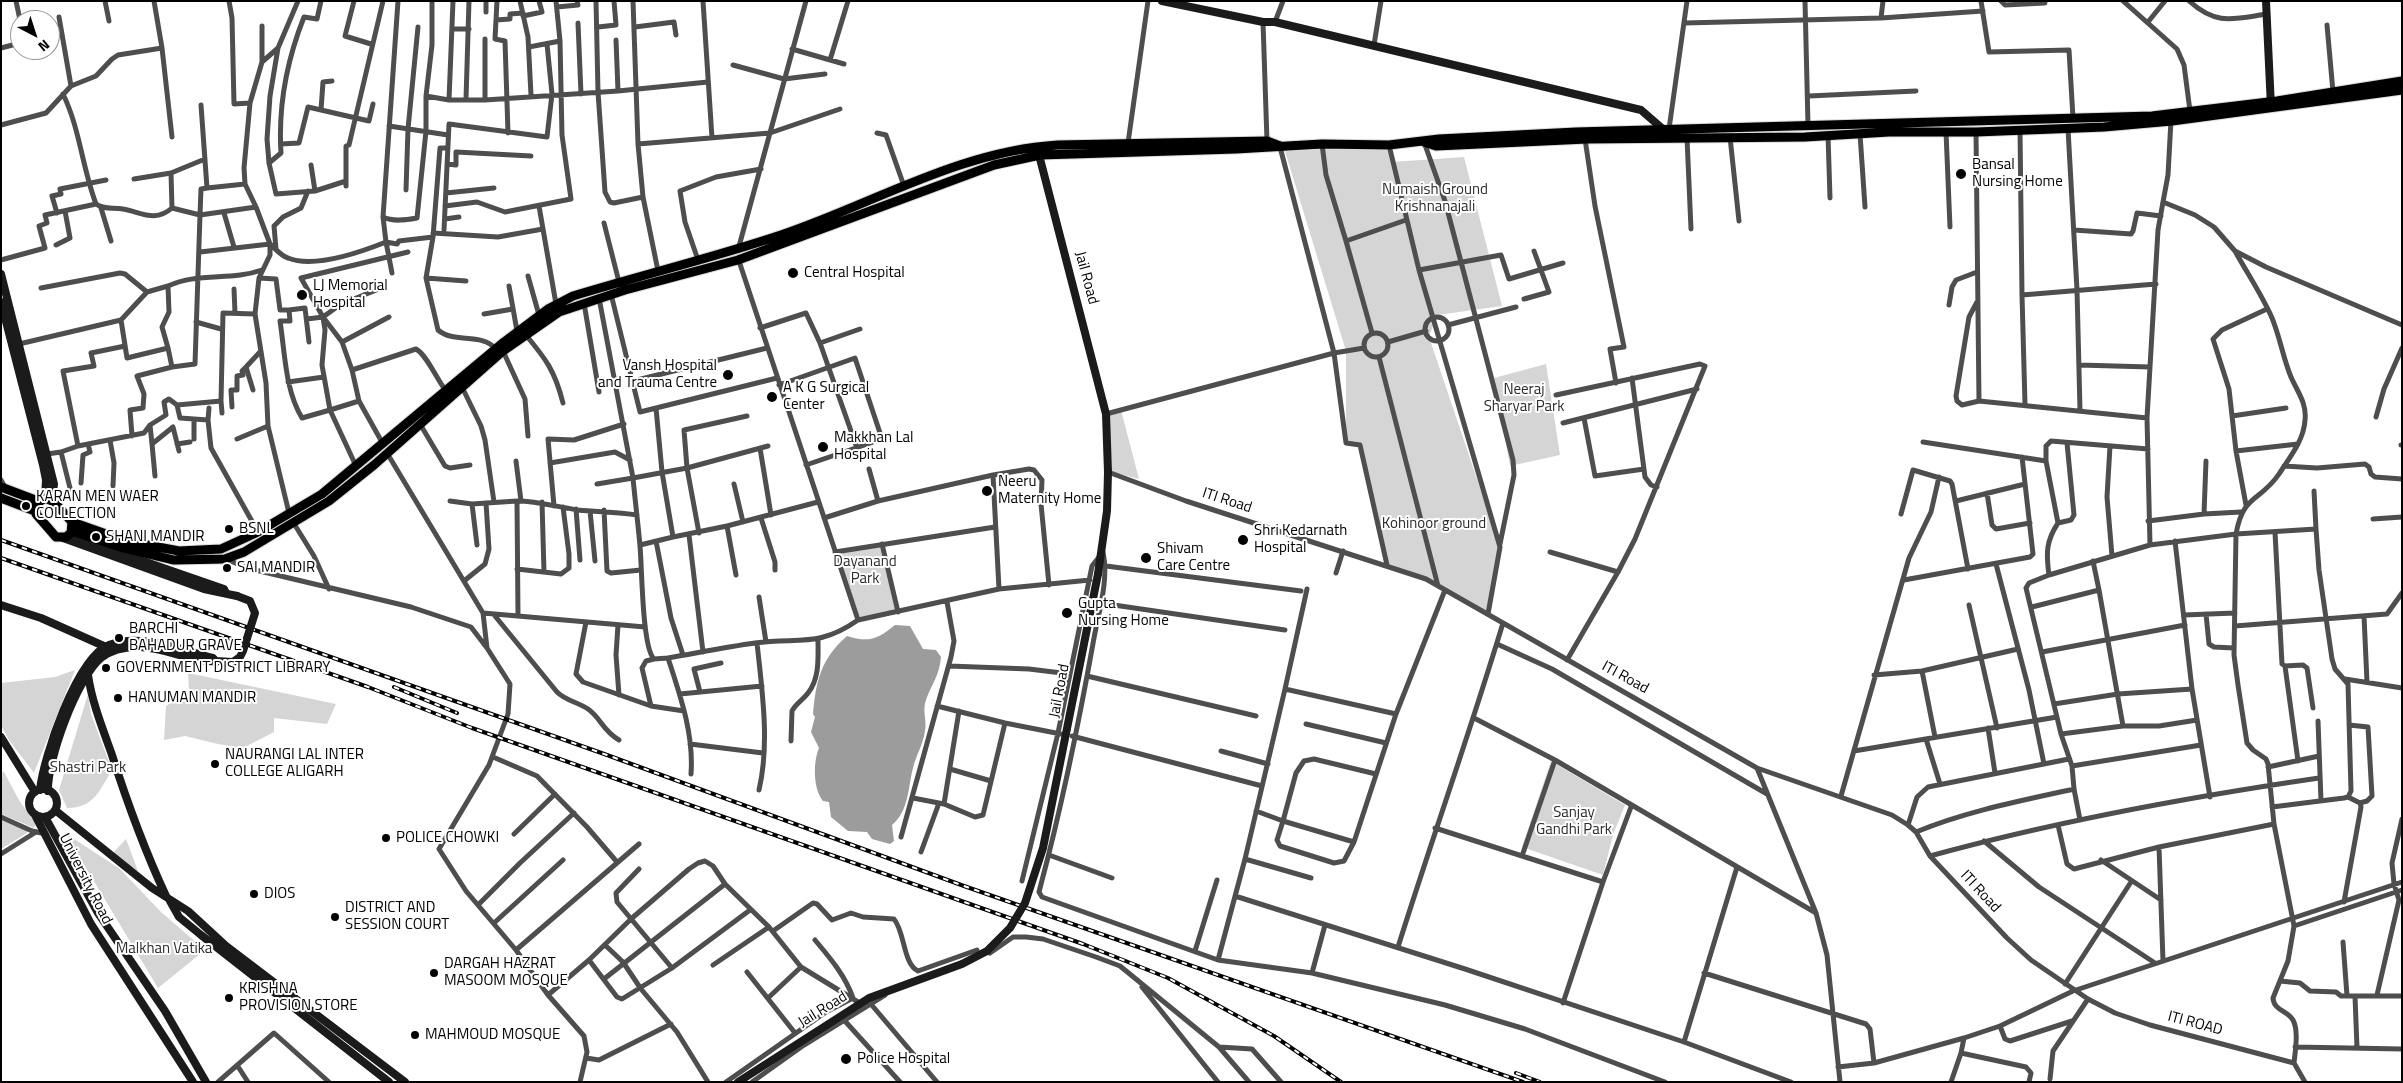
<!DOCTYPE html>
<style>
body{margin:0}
#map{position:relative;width:2403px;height:1083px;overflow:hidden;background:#fff;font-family:"Titillium Web",sans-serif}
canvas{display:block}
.frame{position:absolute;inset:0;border:2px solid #000;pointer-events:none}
.north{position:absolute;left:10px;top:10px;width:50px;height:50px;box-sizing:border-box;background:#fff;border:1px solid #999;border-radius:50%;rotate:140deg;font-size:14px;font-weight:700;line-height:20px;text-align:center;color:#000}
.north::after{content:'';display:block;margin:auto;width:18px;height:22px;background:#000;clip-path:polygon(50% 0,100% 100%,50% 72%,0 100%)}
</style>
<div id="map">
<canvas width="2403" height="1083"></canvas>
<div class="frame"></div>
<div class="north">N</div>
</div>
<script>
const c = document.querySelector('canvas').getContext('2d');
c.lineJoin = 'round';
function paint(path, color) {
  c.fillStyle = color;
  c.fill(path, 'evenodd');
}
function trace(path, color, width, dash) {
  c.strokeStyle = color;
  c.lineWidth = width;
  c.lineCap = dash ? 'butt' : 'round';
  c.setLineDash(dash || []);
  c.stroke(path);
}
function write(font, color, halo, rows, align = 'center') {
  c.font = font + ' "Titillium Web",sans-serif';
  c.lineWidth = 4;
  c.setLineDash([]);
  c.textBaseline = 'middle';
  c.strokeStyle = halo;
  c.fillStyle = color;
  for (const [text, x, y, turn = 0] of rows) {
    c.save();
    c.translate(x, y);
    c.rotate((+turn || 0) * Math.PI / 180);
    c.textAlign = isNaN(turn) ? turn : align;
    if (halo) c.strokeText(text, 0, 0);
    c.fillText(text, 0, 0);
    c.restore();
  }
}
paint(new Path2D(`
 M1386,145l6,17 72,-5 38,149 -65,9 -8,22 71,210 -12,67 -43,-24 -58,-25 -27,-120 -14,-2v-92l-62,-203z
 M1546,364l14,91 -50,11 -16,-88z
 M1121,410l18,69 -27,-7 -3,-58z
 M881,547l14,63 -36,7 -21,-63z
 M75,670l-41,103 -25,-33 -8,-14v-43l54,-6z
 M188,673l148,31 -9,20 -53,-6v14l-31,16 -25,-4 -33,-8 -21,4 2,-34 23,-15z
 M88,694l3,20 21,56c-13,21 -18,38 -45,38l-8,-18z
 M1551,761l74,44 -12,30 -10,40 -81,-28z
 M4,772l16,30 16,21 -2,5 -33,-14v-41z
 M1,819l26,11v3l-26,16z
 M65,833l55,36 41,43 44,38 -47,38z
 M126,839l12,32 -26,-17z`), '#d5d5d5');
paint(new Path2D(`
 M895,625l15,1 13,23 13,1 5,7c-2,20 -9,26 -15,43 -4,9 1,21 -1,31 -2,14 -9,24 -12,37 -5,19 -4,43 -21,57l2,16 -4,3 -18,-5 -5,-7 -19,-1 -17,-14 -2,-15 -6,-1c-10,-12 -10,-39 -4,-53l-8,-16 4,-15 -2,-3c3,-34 8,-55 34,-78 22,7 31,3 48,-11z`), '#9c9c9c');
const primary = new Path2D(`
 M1424,142l12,4 151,-7 218,-2 84,-5h87l128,-5 68,-6 230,-31
 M1,487l37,14
 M1,498l34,13
 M45,498l9,4 18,20 -1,11 -5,4h-10l-20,-23v-10z
 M72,522l54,19 53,10 42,-2 37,-17 64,-38 182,-152 44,-33 25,-13c69,-21 139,-38 208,-61 92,-31 178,-84 277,-90l209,-4 13,5
 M72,531l48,16 54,13 51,-1 19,-7 85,-51 45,-36 129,-114 56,-39 66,-22 113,-30 256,-95 46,-10 196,-6 86,-5 67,1 50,-6 137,-7 576,-16 125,-15 125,-20`);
trace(primary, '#dbdbdb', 11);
trace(new Path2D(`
 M16,1l4,19
 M105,1l4,20
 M154,1l8,47 10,89
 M229,1l3,17 2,86 16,-1
 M298,1l-20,47 -8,48 -3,43 2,24 7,31 39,-3 -4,-26
 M354,1l-9,35 26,8
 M497,1l-2,38 10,2 3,92
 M520,1l8,36 3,58
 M596,1l2,91 7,100 5,10 4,1 29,-6
 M633,1l5,143 5,53 15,74
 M703,1l9,137
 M1805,1l3,124
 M1981,1l8,51 80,-2 4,68
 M2001,1l4,4 40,-2
 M2123,1l54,48 7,16 6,46
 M2189,1c28,25 44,18 78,13
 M557,7l21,-2 -1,-4
 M486,12v-11
 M523,16l19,-4 -3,-11
 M59,17l12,69
 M1881,18l102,-7
 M496,20l14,-1v-5l13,-1
 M1263,22l4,119
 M1275,22l8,-21
 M2148,22l17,-21
 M578,23l3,71
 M1685,23l196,-5 2,-17
 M2327,25l6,67
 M598,27l18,-2 -2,-24
 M635,27l39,-5 2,13
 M452,29h17
 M1374,45l7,-44
 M529,47l31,-6
 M1,48l19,-5
 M792,49l52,15
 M830,60l18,-59
 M262,62v-36
 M733,65l51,14 41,-5
 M618,91l90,-9
 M63,94c17,35 19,73 33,110
 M426,96l23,4h36l133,-9 -2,-51
 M1809,96l107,-5
 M466,99l3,-98
 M449,100l4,-99
 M485,100v-61
 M201,105l6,83 -6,1 -1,26 56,-8 14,37v11l-11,23 -4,36 11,69 2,43 21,87
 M321,110l2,-28 9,-1
 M2171,120l-3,55 -5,27 32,13 19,12 21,24 31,16 136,58
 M1,125l45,-12 25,-27 25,-10 16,-17 6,-4 44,-7
 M389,126l59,9
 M1669,129l18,-128
 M2068,129l9,161 3,120
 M2020,130l2,165
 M1946,132l4,95
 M1976,132l3,269 168,17
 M877,133l9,2 18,51
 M1860,134l5,73
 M1828,135l2,63
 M1730,137l9,84
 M1687,138l4,91
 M1585,139l10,67 29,141 -14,2 6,34
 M1424,142l21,59 68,259 1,15 -14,69
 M1128,143l20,-142
 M281,144l18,-1 9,-36 61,14 4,-17
 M638,144l132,-11 70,-24
 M1322,144l4,31 20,66 60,-21
 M1389,145l30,125 81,277 -12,67
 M1280,147l54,206 30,-5
 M448,148h-8l-7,89 -7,41 12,52c16,14 43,2 58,19
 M269,163l12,-10c-3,-47 6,-93 23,-136l13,2 4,-18
 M447,164l9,1v-13l75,4
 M134,179l37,-6
 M346,186v-40l3,-1 34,-144
 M207,188l38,-4
 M406,190l2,-61 10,-102
 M315,191l31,-10
 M446,193l48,-5
 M445,206l32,-4 28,10 66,-13 -9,-64 -2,-94 -4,-40
 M539,206l17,98
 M256,207l-11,-23 -1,-16 6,-65 12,-41 16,-14
 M101,208l10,33
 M57,213l-5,-17 9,-2 -1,-5 46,-9
 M224,213l10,34
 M383,217c10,5 23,3 34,1l9,-87v-35l6,-51v-44
 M445,219l14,-2
 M604,223l15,59
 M444,230l5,-106 98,13 5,-43 -5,-50
 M2074,230l57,4 2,-3 4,-18 24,3
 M433,233l65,4 45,-8
 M1346,241l26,92
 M56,245l14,-7 -5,-27
 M276,249l-2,-23 9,-9 18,-9 7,-17
 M738,250l68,-249
 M2235,251c12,22 27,44 37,67 8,19 11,40 19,59 6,14 16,26 14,43 -1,20 -15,37 -26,54 -19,28 -36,20 -43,60l-2,121 4,30 9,58 6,7 13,9 2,5 6,60 20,102 -6,35 -15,37c1,13 14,12 20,22 6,11 2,32 1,43
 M200,252l70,-8c6,5 11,12 18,14 27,11 73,-6 98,-16l-3,-25 15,-216
 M738,258l120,362 141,-31 91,-9
 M1,260l44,-12 -6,-22 8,-3 -2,-8 51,-11c8,6 17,3 27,5 18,3 32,14 49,-1l-1,-35 34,-14
 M698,260l-13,-38 -5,-31 36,-14 45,-8
 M1419,270l82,-15 8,24 54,-16
 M392,273l-6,-31 11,2 2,-3 34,-4
 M528,276l11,39
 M259,278l17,1 4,31h9l1,11h-10c5,32 5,69 22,97l28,-8 26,56
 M426,278l40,3
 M509,286l8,45
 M41,288l79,-15 5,1 22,18
 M234,289l1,24
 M611,294l29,118 137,-34
 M599,298l34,180 54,-10 81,-22
 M1524,299l25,-7 -15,-41
 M1977,302l-8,15 -13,79 1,5 5,4 17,-4
 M584,303l15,89
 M1949,305l3,-18 4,-7 21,-8
 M289,310l16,-2 4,34
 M484,314l29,-5
 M323,317l18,-13 38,-15
 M1425 329a12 12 0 1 1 24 0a12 12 0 1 1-24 0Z
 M307,319l16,-2 2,13 -3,35 8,45 29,-9
 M121,320l26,-28 21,-6
 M196,322l25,7
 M1448,325l68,-18
 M760,328l46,-15 14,30 40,-14
 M1364 345a12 12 0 1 1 24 0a12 12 0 1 1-24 0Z
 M525,334c21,25 30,37 38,69
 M342,342l47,-25
 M1388,342l38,-11
 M820,343l37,105
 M19,344l102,-24 6,38 41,-10 4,19 23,-3 5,-149 -28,-7
 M125,346l-34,7 3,13 -31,5 15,75 66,-13 6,-8 16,-10 -2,-13 5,-3 8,6 44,-4 2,-88 32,1
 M168,348l-6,-21 7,-15 -1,-26c30,-14 63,-5 94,-16
 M503,351l22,48 3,37
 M1379,357l59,229
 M2079,365l71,2
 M352,370l64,-21c11,6 21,31 30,42
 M1632,378l13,99 6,8 6,2
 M633,381l134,-33
 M288,382l36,-5
 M779,385l76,-27 27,81 -76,26
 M462,387l19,39 4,14 9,62
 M253,390l-7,-23 13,-14
 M1556,395l144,-31 5,2 -70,173 -17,33 -51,88
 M221,401l1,12
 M2025,404l-3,-109 134,-11
 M177,405l3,13 28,2 1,-12
 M232,407l-1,-17h6v-14l6,-1 -1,-4 4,-4
 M656,408l6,64 11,65
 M1106,414l228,-61 12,90 14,2 27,120
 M2232,416l54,-8
 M2376,417l8,-28 18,-41
 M1584,418l11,58 49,-7
 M194,419v20
 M208,420l3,28 47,84
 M1563,423l134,-34
 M420,424l25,42 5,2 20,-3
 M150,425l2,19 21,-17 6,24
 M132,436l-2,-26 13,-2 1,-14 -7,-18 35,-9
 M237,439l31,-13
 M110,440l4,23 -1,23
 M1923,442l123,19v-15l5,-5 97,8
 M152,444l3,32
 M177,444l13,-2
 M383,444l-24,-43 -7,-31 -10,-28 -19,-25 -22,-39 107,-26
 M2401,445h1
 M2110,446l-3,51 5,59
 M760,448l11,67
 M2236,451l62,-7
 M387,453l96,160 162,14
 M47,454l14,-2
 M516,461l5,40
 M2046,461l12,62
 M2206,461l-2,53 37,-2
 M550,463l65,-11 15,8
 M2284,466l33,2 48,-4 4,3 2,7 4,3 27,2
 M869,469l9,32
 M1108,472l78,29 240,78 331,189 135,47 16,10 8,7 14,24 77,82 24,22 57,39 27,14 35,12 144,38 11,19
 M993,475l6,114
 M1,480l5,9
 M81,483l2,-28 7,-3 -2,-8
 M597,484l36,-6c2,22 5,45 7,68 2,20 2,102 14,113l14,-1
 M734,484l9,38
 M71,492l-10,-40 17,-6
 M1987,493l5,32 4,4 34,-6
 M450,501l22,3 45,-3
 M1956,501l69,-17
 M542,502l2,70
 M472,504l5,41
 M2246,505l-10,-54 -7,-62 -16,-50 9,-9 45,-21
 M554,506l-6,-67 26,1 50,-16
 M576,509l4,51
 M604,510l3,61 4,2 30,-3
 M590,511l5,50
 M1901,514l12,-44 37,11 2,3 16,85
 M761,518l14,44v8
 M824,518l54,-17 115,-26 36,-6 5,1 8,10 -1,24 8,81
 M2373,519l29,-2
 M2148,521l56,-7
 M293,522l21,34 15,33
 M727,526l9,49
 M2275,532l7,132 3,2 18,-1 4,3 6,40
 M699,533l-12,-65 -3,-38 63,-14
 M689,535l14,117
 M656,541l15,77 12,37
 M882,544l16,68
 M640,545l33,-8 54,-11 91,-24
 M2150,545l-3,-127 11,-188 5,-28
 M835,552l160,-25
 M1103,552c6,27 -4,59 -9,86 -15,84 -32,168 -54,250l-1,4 3,5 176,63 94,13 133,32 80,24 140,53
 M1550,552l68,20
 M226,559l21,9 164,39 60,20 16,21 23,36 -2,30 -19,51 -50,84 27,42 50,59 32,45 36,41 3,16 -7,30
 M1996,564l33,126 15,74
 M1106,566l195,25
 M517,569l44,5 8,-6v-14l-6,-47
 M1336,573l7,-22
 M2049,575c-3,-22 -3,-34 9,-52l13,-3 3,-5 -7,-72
 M1904,580l126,-23 3,-3 -11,-97
 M464,581l21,-17 4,-15 -3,-46
 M2099,590l24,136
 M759,597l7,45
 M1100,603l185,27
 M1969,605l28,123
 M2032,607l67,-17 -6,-29
 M483,613l4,35
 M2206,614l3,30 5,3 20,1
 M518,615l-1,-114c21,0 40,6 61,9 20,2 39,2 59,5
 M2184,615l51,-2
 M495,616l62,76c9,9 21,10 31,17 13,9 14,21 31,31
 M2364,616l3,66
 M586,622l-10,52 7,8 68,24 33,5
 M618,625l-2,30 3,40
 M2235,626l152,-12 15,-21
 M757,643c5,47 13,100 2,147
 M1497,644l55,25 215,125
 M2042,652l143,-27
 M949,666l80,3 41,5
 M2285,666l13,95
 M1922,671l13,66
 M1874,675l48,-4 96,-22
 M1087,676l169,40
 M2345,679l57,9
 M1285,689l22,-100
 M2192,689l18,108
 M700,692l-6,-23 27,-6
 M680,694l82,-8
 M2054,704l64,-10 74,-5 -17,-148
 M651,706l-9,-38 4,-7 8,-2
 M937,706l68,17 56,11
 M1474,718l81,42 261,153
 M2318,721l3,80
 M1306,724l80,19
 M2349,725l19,2 4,69 -5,5 -7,2
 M1988,728l7,45
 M2061,734l62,-8h36l38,-6
 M1072,736l190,50
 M1926,739l14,45
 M791,741l1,-30c4,-8 11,-11 16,-18 12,-15 10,-36 10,-54
 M690,744l73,9
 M1221,751l47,13
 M1854,751l203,-34
 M493,757l44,19 50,51 30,35
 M2072,766l129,-21
 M2268,767l51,-11
 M1757,768l59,145 11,42 13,127
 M950,769l41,12
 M691,774c3,-40 -11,-79 -23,-116 29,-5 58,-11 87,-15 44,-6 63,5 103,-23
 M1841,796l68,-238 22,-46 8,-35
 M913,798l31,6 31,13 8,-2 22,-92
 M944,804l15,-93
 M2272,807l72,-9 4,-1 3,-6 -3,-107 -13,-15 -3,-10 -13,-89 -3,-41
 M1256,811l27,10 -6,19 3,6 54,17 10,-2 10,-19 42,-128 49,-124
 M1,817l31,14 14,3
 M2080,820l-6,-31 -2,-23 -11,-32 -35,-146 3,-5 20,-8 101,-30 86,-11 80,-5 -2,-38
 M1908,825l9,-28 11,-10 141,-28
 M2058,825l9,39 7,5 85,-22 115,-23
 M1435,828l168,54 -40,121
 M1916,832c51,-21 104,-31 158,-43
 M514,834l41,-40
 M901,837l50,-180 3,-16 -7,-39
 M1984,841l55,46 116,76
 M1354,842l-71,-21 13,-48 8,-12 10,-2 62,15
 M2159,847l4,114
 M921,852l18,-49
 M1,854l35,-22
 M1049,855l63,23
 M1522,856l33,-96
 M1930,856c127,-35 259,-59 389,-78
 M1245,859l66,19
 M2101,860l60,40
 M639,869l-23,24 1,9 55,66
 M1022,881l36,-148 34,-167 7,-9
 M1603,882l28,-75
 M1235,896l230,73 219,73 107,40
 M2344,902l17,-95 -1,-4 -12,-6
 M478,905l42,-42 54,-50
 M494,923l69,-63
 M2294,926l108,-36
 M773,931l40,-28 4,1 15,16 19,-7 12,4 31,2c11,13 9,45 24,52l59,-21
 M2343,942l4,54
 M605,945l18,17 18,27 36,43 31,50
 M1398,947c34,-108 72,-215 105,-324
 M516,950l123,-106
 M1195,951l22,-71
 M990,953l23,-16h13l17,2 53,18 24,9 99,81 33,2 29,33
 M589,960l28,37 5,2 50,-31 78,-58
 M1218,960l27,-101 40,-170 111,25
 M713,965l56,-38
 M747,972l48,61
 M1312,973l13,-48
 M1704,973l162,51 4,5 4,34
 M604,979l121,-95
 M2280,981l20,2 10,8 26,1 5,4h61
 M2065,984l66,-102
 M1142,987l76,95
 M548,995l41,-35 42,-41 58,-50 9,-6 7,-2 8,5 12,18 44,43 32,40 62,38
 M2377,995l22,-95 -5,-16 -2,-21 10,-44
 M2355,996l2,52
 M768,998l33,-31
 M870,1003l67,79
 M844,1020l56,62
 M2000,1026l5,13 5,2 62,-20
 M1684,1042l53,-175
 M1219,1047l30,35
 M2295,1047l107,2
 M1961,1053l65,14 5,6 -2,9
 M586,1058l13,2 72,-36
 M237,1065l11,17
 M1838,1067l36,-4 90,-25 36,-12 73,-35 329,-109
 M2050,1079l3,-28 35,-52
 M218,1082l56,-49 55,49
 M726,1082l100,-70 27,-14c-8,-23 -23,-40 -38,-58
 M752,1082l52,-37 81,-50
 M1951,1082l10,-29 3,-15`), '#4e4e4e', 5);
trace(new Path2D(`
 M1162,1l101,21h12l366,88 23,20
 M2266,1l5,106
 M1038,151l68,263 2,58 -1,39 -9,63
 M1,274l53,210 -2,16
 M1,302l42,163 3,15 -1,18
 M68,535l156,54 2,4
 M63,538l141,51 33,7
 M1,605l40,13 65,29
 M216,661l17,1
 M88,675c4,27 14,52 23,77 16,50 33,97 55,144
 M1,737l34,55
 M29 803a14 14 0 1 1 28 0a14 14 0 1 1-28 0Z
 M40,790c3,-32 37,-133 69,-145 33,-12 72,5 104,13l3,3c-26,2 -52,-15 -79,-14 -12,0 -26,3 -36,11 -24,20 -54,102 -53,133
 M55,810l97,78 36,23 38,35 179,136
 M35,815l56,109 102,158
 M45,817l53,96 67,98 41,71
 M170,901l9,16 22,18 188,147`), '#1b1b1b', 8);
trace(primary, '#000', 9);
const rail = new Path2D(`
 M1,540l606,215 357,131 559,196
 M1,558l367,129 104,41 611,216 85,34 106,58 67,46
 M394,687l63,26
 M1516,1073l24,9`);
trace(rail, '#000', 4);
trace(rail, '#fff', 2, [5.5]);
trace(new Path2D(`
 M233,662l7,-5 3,-6 12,-38 -5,-12 -13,-5
 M738,1082l131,-84 93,-34 25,-13 23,-23 15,-25 18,-55 55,-274`), '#1b1b1b', 8);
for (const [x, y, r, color] of [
 [1961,174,6,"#000"],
 [793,273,6,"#000"],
 [302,295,6,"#000"],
 [728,375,6,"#000"],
 [772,397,6,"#000"],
 [823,447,6,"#000"],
 [987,491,6,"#000"],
 [26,506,5,"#000"],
 [229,529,5,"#000"],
 [96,537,5,"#000"],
 [1243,540,6,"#000"],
 [1146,558,6,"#000"],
 [227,568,5,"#000"],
 [1067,613,6,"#000"],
 [119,638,5,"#000"],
 [106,668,5,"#000"],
 [118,698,5,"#000"],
 [215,764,5,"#000"],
 [386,838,5,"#000"],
 [254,894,5,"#000"],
 [335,917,5,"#000"],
 [434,973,5,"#000"],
 [229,998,5,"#000"],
 [415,1035,5,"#000"],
 [846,1059,6,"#000"]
]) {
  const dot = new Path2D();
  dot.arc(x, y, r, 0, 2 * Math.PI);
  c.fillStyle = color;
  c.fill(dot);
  trace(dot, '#fff', 2);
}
write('15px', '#000', '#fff', [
 ["Bansal",1972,165],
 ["Nursing Home",1972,182],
 ["Central Hospital",804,273],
 ["LJ Memorial",313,286],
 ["Hospital",313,303],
 ["Vansh Hospital",717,366,"right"],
 ["and Trauma Centre",717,383,"right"],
 ["A K G Surgical",783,388],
 ["Center",783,405],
 ["Makkhan Lal",834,438],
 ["Hospital",834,455],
 ["Neeru",998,482],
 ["Maternity Home",998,499],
 ["KARAN MEN WAER",36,497],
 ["COLLECTION",36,514],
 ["BSNL",239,529],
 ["Shri Kedarnath",1254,531],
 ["Hospital",1254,548],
 ["SHANI MANDIR",106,537],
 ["Shivam",1157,549],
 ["Care Centre",1157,566],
 ["SAI MANDIR",237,568],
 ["Gupta",1078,604],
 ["Nursing Home",1078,621],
 ["BARCHI",129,629],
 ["BAHADUR GRAVE",129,646],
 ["GOVERNMENT DISTRICT LIBRARY",116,668],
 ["HANUMAN MANDIR",128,698],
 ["NAURANGI LAL INTER",225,755],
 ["COLLEGE ALIGARH",225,772],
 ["POLICE CHOWKI",396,838],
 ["DIOS",264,894],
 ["DISTRICT AND",345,908],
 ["SESSION COURT",345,925],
 ["DARGAH HAZRAT",444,964],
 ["MASOOM MOSQUE",444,981],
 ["KRISHNA",239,989],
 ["PROVISION STORE",239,1006],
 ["MAHMOUD MOSQUE",425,1035],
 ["Police Hospital",857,1059]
], 'left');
write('15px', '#2c2c2c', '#fff', [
 ["Numaish Ground",1435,190],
 ["Krishnanajali",1435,207],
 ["Neeraj",1524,390],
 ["Sharyar Park",1524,407],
 ["Kohinoor ground",1434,524],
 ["Dayanand",865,562],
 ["Park",865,579],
 ["Shastri Park",88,768],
 ["Sanjay",1574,813],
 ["Gandhi Park",1574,830],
 ["Malkhan Vatika",164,949]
]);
write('15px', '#000', '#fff', [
 ["Jail Road",1086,278,75],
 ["ITI Road",1227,501,18],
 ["ITI Road",1625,678,29],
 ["Jail Road",1060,691,-79],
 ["University Road",85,879,63],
 ["ITI Road",1980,892,47],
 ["Jail Road",823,1010,-32],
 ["ITI ROAD",2195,1024,15]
]);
</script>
